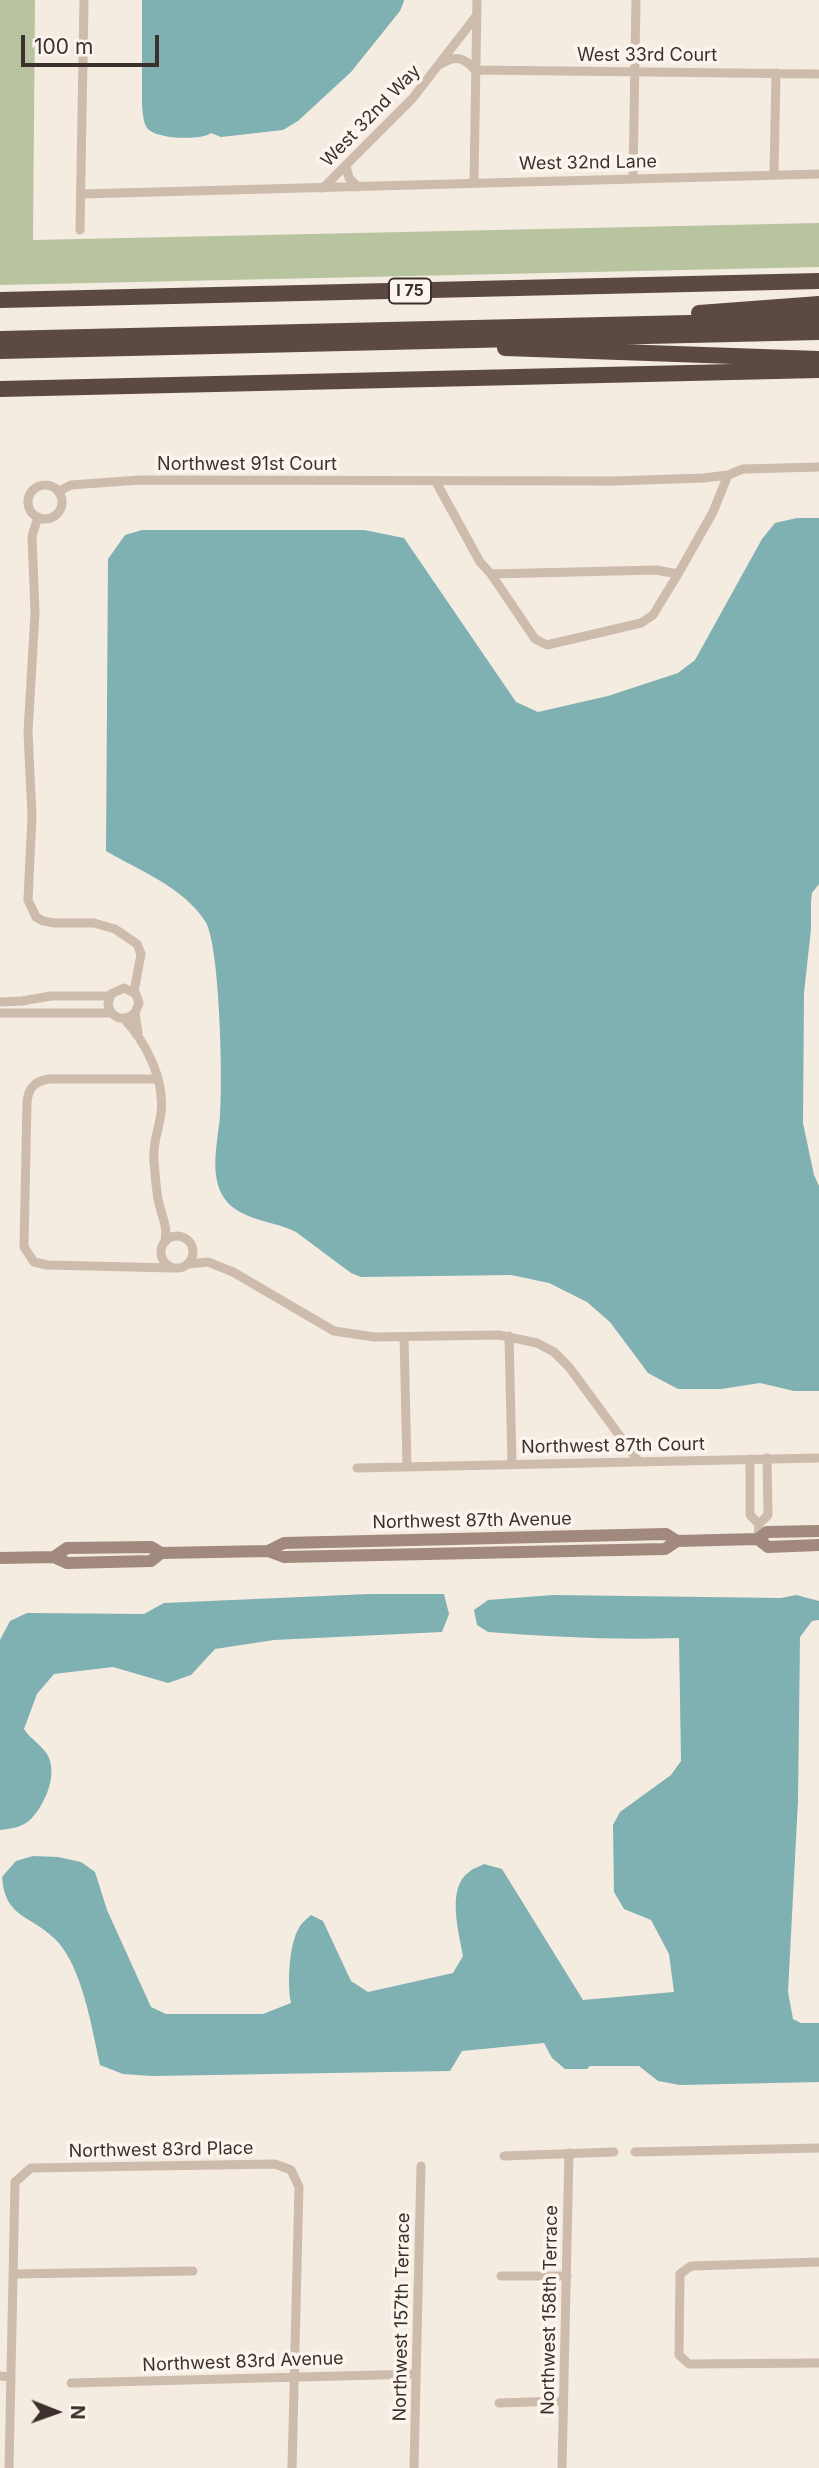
<!DOCTYPE html>
<style>
body{margin:0}
#map{position:relative;width:819px;height:2468px;overflow:hidden;background:#f4ebe1;font-family:Inter,sans-serif}
canvas{display:block}
.north{position:absolute;left:21px;top:2377px;width:70px;height:70px;-webkit-text-stroke:5px #fbf5ee;paint-order:stroke;rotate:91deg;font-size:19px;font-weight:700;line-height:28px;text-align:center;color:#3b302b}
.north::after{content:'';display:block;margin:auto;width:24px;height:32px;background:#3b302b;clip-path:polygon(50% 0,100% 100%,50% 72%,0 100%)}
.scale{position:absolute;left:21px;top:35px;width:138px;height:32px;box-sizing:border-box;border:4px solid #3b302b;border-top:0;padding-left:9px;font-size:21px;line-height:24px;white-space:nowrap;color:#3b302b;-webkit-text-stroke:5px #fbf5ee;paint-order:stroke}
</style>
<div id="map">
<canvas width="819" height="2468"></canvas>
<div class="north">N</div>
<div class="scale">100 m</div>
</div>
<script>
const c = document.querySelector('canvas').getContext('2d');
c.lineJoin = 'round';
function paint(path, color) {
  c.fillStyle = color;
  c.fill(path, 'evenodd');
}
function trace(path, color, width, dash) {
  c.strokeStyle = color;
  c.lineWidth = width;
  c.lineCap = dash ? 'butt' : 'round';
  c.setLineDash(dash || []);
  c.stroke(path);
}
function write(font, color, halo, rows, align = 'center') {
  c.font = font + ' Inter,sans-serif';
  c.lineWidth = 7;
  c.setLineDash([]);
  c.textBaseline = 'middle';
  c.strokeStyle = halo;
  c.fillStyle = color;
  for (const [text, x, y, turn = 0] of rows) {
    c.save();
    c.translate(x, y);
    c.rotate((+turn || 0) * Math.PI / 180);
    c.textAlign = isNaN(turn) ? turn : align;
    if (halo) c.strokeText(text, 0, 0);
    c.fillText(text, 0, 0);
    c.restore();
  }
}
paint(new Path2D(`
 M0,0h35l-2,240 786,-17v44l-819,18z`), '#b8c4a0');
paint(new Path2D(`
 M142,0h262v1l-4,10 -49,61 -53,49 -15,9 -62,7 -10,-4c-11,8 -56,6 -64,-5 -4,-6 -4,-15 -5,-22z
 M797,518h22v366l-7,9 -1,9v27l-7,64 -1,130 11,52 5,11v205h-25l-34,-8 -39,6h-43l-30,-16 -38,-51 -23,-20 -38,-19 -38,-8 -150,2 -10,-4 -55,-41c-22,-11 -50,-11 -68,-29 -21,-23 -10,-61 -8,-87 3,-31 0,-174 -15,-195 -22,-34 -65,-50 -99,-70l2,-292 17,-24 17,-5h222l40,8 112,164 22,10 70,-16 70,-23 17,-13 67,-121 13,-16z
 M369,1594h75l5,20 -7,18 -168,8 -59,9 -24,26 -23,8 -55,-16 -59,7 -17,20 -13,35c7,11 21,18 25,29 8,20 -5,47 -18,61 -8,8 -21,10 -31,11v-190l10,-19 17,-8 117,1 20,-11z
 M553,1595l228,3 15,-3 23,6v19l-7,1 -12,16 -2,164 -10,191 5,27 8,4h18v59l-139,3 -22,-4 -19,-15h-49l-3,3h-22l-13,-11 -8,-15 -82,8 -12,20 -298,5 -29,-2 -23,-9c-8,-36 -18,-100 -45,-126 -26,-25 -50,-21 -53,-62l14,-16 17,-5 25,1 23,5 14,10 12,38 44,97 15,7h97l28,-11c-4,-18 -2,-59 8,-75 2,-5 8,-9 12,-13l12,6 28,60 17,11 85,-19 10,-17c-4,-23 -17,-68 6,-84 4,-4 10,-5 15,-8l18,5 81,131 91,-8 -5,-38 -18,-34 -27,-11 -10,-17 -1,-67 7,-13 51,-37 10,-14 -2,-123c-64,2 -127,-1 -191,-6l-11,-7 -3,-15 14,-10z`), '#7fb0b2');
trace(new Path2D(`
 M441,64c14,-9 23,-7 34,6l344,4
 M346,166l3,12 9,9
 M774,175l2,-102
 M633,178l3,-178
 M474,182l3,-182
 M323,188l89,-89 65,-84
 M81,194l738,-20
 M80,230l4,-230
 M436,482l44,80 11,12 165,-4 22,4 35,-62 15,-37
 M28 502a17 17 0 1 1 34 0a17 17 0 1 1-34 0Z
 M59,491l12,-6 69,-5 474,1 90,-3 24,-3 15,-6 76,-2
 M38,517l-6,19 3,77 -7,119 4,84 -4,84 8,17 7,4 12,2h39l21,6 22,15 4,10 -7,38
 M491,574l44,65 12,6 94,-22 12,-8 25,-41
 M0,1002l22,-1 29,-5h59
 M0,1013h111
 M135,1013c-12,10 -24,5 -27,-9l3,-10 13,-6 12,6 3,9 -4,10 3,20
 M124,1019c22,23 41,61 37,94 -2,16 -9,32 -7,48 1,13 2,26 4,38 3,16 10,26 7,43
 M157,1079h-109c-14,3 -20,9 -21,24l-3,144 10,15 13,3 126,3
 M161 1252a16 16 0 1 1 32 0a16 16 0 1 1-32 0Z
 M188,1264l20,-2 25,10 101,59 40,6 125,-2 38,8 17,9 15,15 70,95
 M509,1336l3,129
 M404,1337l3,130
 M750,1459v56l9,9
 M357,1468l462,-10
 M758,1539l1,-15 9,-9 -1,-57
 M635,2152l184,-4
 M504,2156l110,-4
 M819,2262l-128,4 -11,8 -1,81 10,9 130,-1
 M13,2274l180,-3
 M501,2276h66
 M0,2376l11,1
 M71,2383l345,-9
 M499,2403l64,-2
 M9,2468l6,-286 16,-14 244,-4 16,6 8,17 -7,281
 M414,2468l7,-302
 M562,2468l7,-315`), '#cdbbac', 9);
trace(new Path2D(`
 M758,1539l10,8 51,-2
 M268,1551l16,-8 382,-9 11,7
 M54,1557l13,-9 84,-1 10,6
 M0,1558l54,-1 13,6 84,-2 10,-8 107,-2 16,6 381,-8 12,-8 81,-2 9,-7 52,-1`), '#a18a7d', 12);
trace(new Path2D(`
 M0,300l819,-19
 M699,313l120,-9
 M0,339l819,-19
 M505,348l314,11
 M0,351l819,-19
 M0,389l819,-19`), '#5c4a42', 16);
for (const [x, y, w] of [
 [410,291,42]
]) {
  const box = new Path2D();
  box.roundRect(x - w / 2, y - 12.5, w, 25, 5);
  c.fillStyle = '#fbf5ee';
  c.fill(box);
  trace(box, '#3b302b', 2);
}
write('bold 16px', '#3b302b', null, [
 ["I 75",410,291]
]);
write('18px', '#3b302b', '#fbf5ee', [
 ["West 33rd Court",647,56],
 ["West 32nd Way",371,116,-46],
 ["West 32nd Lane",588,163,-1],
 ["Northwest 91st Court",247,465],
 ["Northwest 87th Court",613,1446,-1],
 ["Northwest 87th Avenue",472,1521,-1],
 ["Northwest 83rd Place",161,2150,-1],
 ["Northwest 158th Terrace",550,2310,-89],
 ["Northwest 157th Terrace",402,2317,-89],
 ["Northwest 83rd Avenue",243,2362,-2]
]);
</script>
